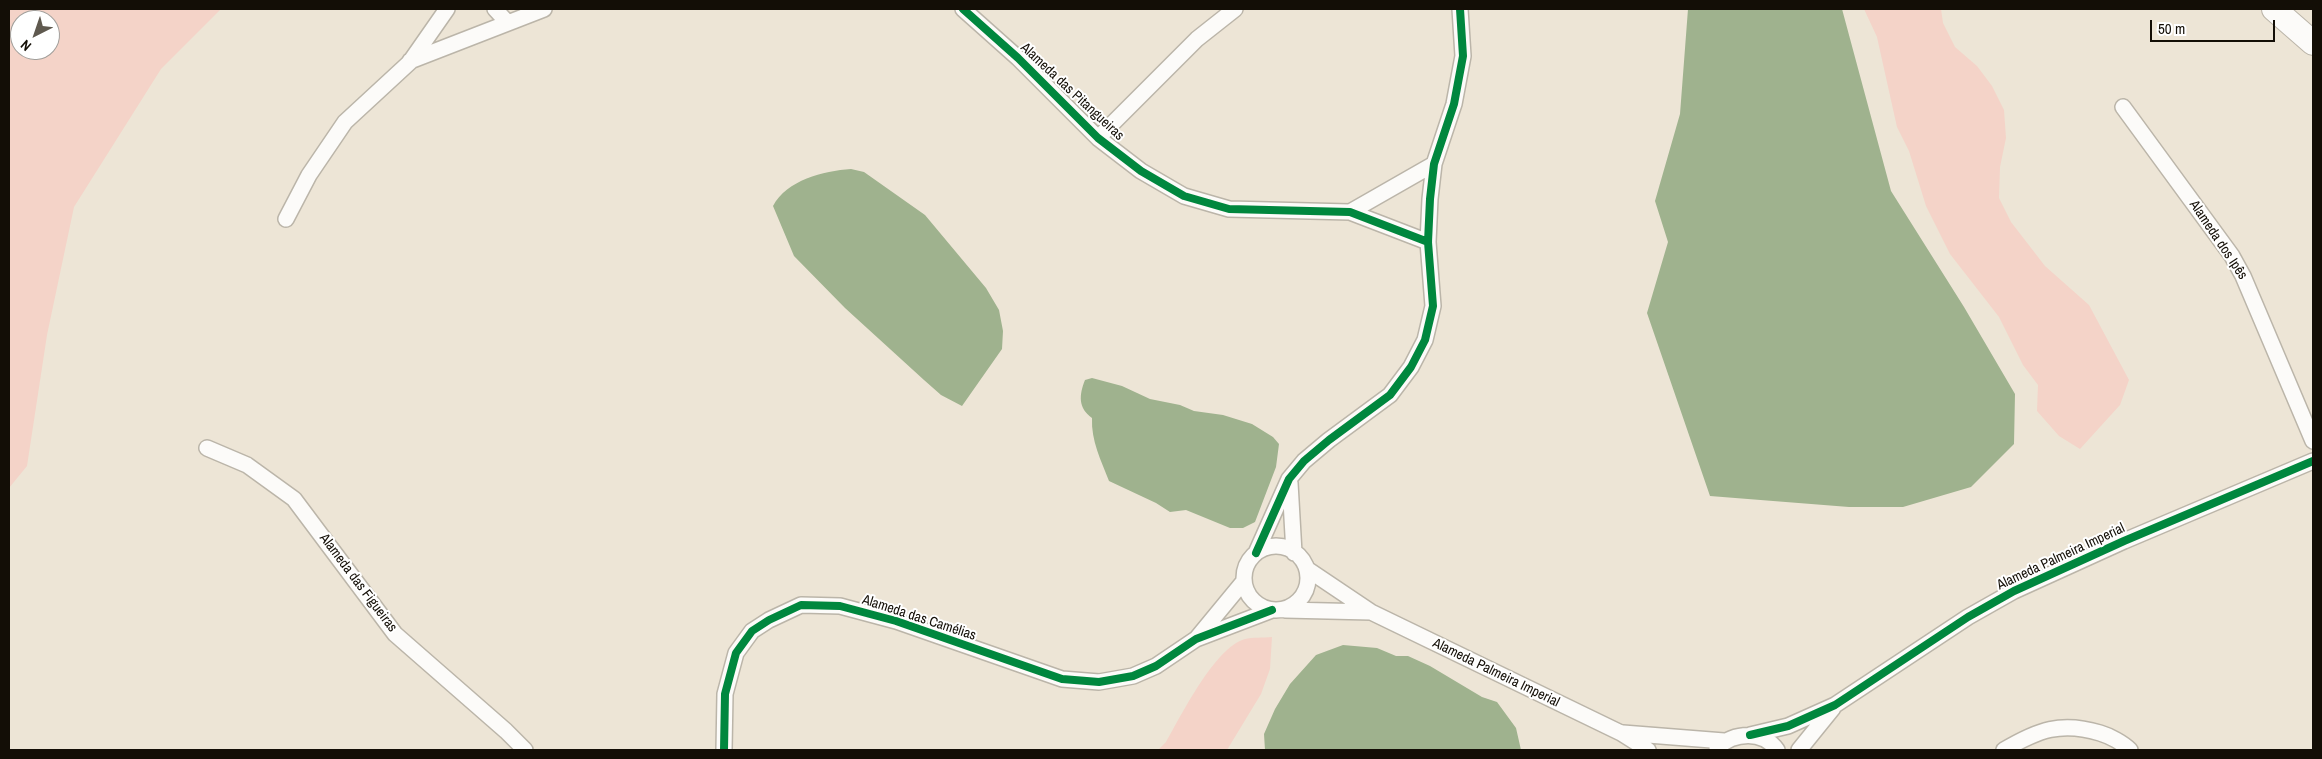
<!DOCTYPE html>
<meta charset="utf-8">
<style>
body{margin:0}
#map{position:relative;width:2322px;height:759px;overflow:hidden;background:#ede5d6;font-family:"Archivo Narrow",sans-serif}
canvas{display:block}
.frame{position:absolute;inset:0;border:10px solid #130e06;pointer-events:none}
.north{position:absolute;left:10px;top:10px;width:50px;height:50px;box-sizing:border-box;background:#fff;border:1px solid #a19f9b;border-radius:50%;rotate:221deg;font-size:14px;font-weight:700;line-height:20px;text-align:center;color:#130e06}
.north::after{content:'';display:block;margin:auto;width:18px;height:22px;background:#5f594f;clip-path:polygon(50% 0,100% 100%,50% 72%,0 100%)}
.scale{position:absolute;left:2150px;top:20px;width:125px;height:22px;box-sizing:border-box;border:2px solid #130e06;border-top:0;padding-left:6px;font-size:15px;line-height:18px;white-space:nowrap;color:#130e06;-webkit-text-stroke:4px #fff;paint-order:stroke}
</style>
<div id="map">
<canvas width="2322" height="759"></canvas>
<div class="frame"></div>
<div class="north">N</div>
<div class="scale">50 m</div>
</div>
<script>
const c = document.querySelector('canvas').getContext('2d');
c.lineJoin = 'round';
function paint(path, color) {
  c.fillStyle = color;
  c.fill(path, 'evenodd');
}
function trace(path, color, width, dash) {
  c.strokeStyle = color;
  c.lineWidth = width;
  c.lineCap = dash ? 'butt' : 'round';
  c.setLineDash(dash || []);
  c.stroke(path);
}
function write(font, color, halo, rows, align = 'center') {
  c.font = font + ' "Archivo Narrow",sans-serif';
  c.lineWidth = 4;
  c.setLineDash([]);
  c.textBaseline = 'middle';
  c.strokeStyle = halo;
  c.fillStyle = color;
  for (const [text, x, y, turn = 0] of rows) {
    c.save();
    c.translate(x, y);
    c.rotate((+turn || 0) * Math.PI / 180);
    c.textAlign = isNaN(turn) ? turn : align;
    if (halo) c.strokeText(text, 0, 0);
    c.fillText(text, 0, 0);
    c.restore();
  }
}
paint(new Path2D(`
 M9,9h212l-60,60 -87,138 -27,128 -20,131 -18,22zM20,20h30v30h-30z
 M1864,9h77l2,14 12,24 22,19 15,20 12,24 2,28 -6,29 -1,31 12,24 34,44 44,39 40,75 -9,25 -40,44 -21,-13 -22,-25 1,-26 -15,-20 -24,-48 -49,-63 -24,-48 -17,-55 -12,-24 -20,-90z
 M1272,637l-2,32 -9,25 -34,56h-69l8,-8c15,-26 49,-95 79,-103 7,-2 18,-1 27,-2z`), '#f4d3c8');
paint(new Path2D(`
 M1688,9h154l49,182 73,116 51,87 -1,50 -43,43 -68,20h-54l-139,-11 -63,-183 21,-71 -13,-41 25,-87z
 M851,169l13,3 61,43 61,73 13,22 4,21 -1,18 -40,57 -21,-11 -17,-15 -79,-72 -51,-52 -21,-50c14,-26 50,-35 78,-37z
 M1092,378l30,8 28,13 30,6 14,6 29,4 29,9 21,13 6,7 -3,23 -21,55 -12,6h-13l-44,-18 -16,2 -14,-9 -47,-22c-8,-21 -18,-40 -17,-63 -14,-10 -13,-23 -7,-38z
 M1343,645l34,3 19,8h12l22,10 52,31 15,5 19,26 5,22h-256l-1,-16 11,-25 15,-25 26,-29z`), '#9fb28e');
const street = new Path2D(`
 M495,9l12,13
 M963,9l55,49 80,80 43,33 43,25 45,13 121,3 78,30
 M410,61l134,-52
 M2123,107l109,149 11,20 70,165
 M1098,138l99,-99 38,-30
 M1350,212l84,-48
 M286,219l23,-44 36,-53 65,-60 37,-53
 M207,448l40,17 47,34 101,135 111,97 19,19
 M1290,483l4,70
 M1244 578a32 32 0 1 1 64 0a32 32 0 1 1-64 0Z
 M1256,553l33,-74 15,-18 25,-21 61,-45 21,-28 14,-27 8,-34 -5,-64 2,-43 4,-35 20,-60 9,-48 -3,-47
 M1307,569l64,43 250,121 27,17
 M1285,610l86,2
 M1197,638l47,-57
 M1623,733l101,8
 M1750,735l38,-9 47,-21 133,-88 46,-26 110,-50 189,-80
 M1717,748c17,-16 46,-18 60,2
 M724,750l1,-56 11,-41 16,-22 17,-11 32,-15 39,1 56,15 166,58 37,3 34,-6 23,-10 40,-27 76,-29
 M1799,750l34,-42
 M2004,750c34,-20 57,-29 96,-17 10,3 23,10 30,17`);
const primary = new Path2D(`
 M2274,9l39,34`);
trace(street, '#bbb5a9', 18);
trace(primary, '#bbb5a9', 26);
trace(street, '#fcfbf9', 15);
trace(primary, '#fcfbf9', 24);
trace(new Path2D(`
 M963,9l55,49 80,80 43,33 43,25 45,13 121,3 78,30
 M1256,553l33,-74 15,-18 25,-21 61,-45 21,-28 14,-27 8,-34 -5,-64 2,-43 4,-35 20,-60 9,-48 -3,-47
 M1750,735l38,-9 47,-21 133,-88 46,-26 110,-50 189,-80
 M724,750l1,-56 11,-41 16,-22 17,-11 32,-15 39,1 56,15 166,58 37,3 34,-6 23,-10 40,-27 76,-29`), '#00873e', 8);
write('14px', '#130e06', '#fff', [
 ["Alameda das Pitangueiras",1072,92,43],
 ["Alameda dos Ipês",2218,240,56],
 ["Alameda Palmeira Imperial",2061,557,-25],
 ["Alameda das Figueiras",358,583,53],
 ["Alameda das Camélias",919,618,18],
 ["Alameda Palmeira Imperial",1496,673,26]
]);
</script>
